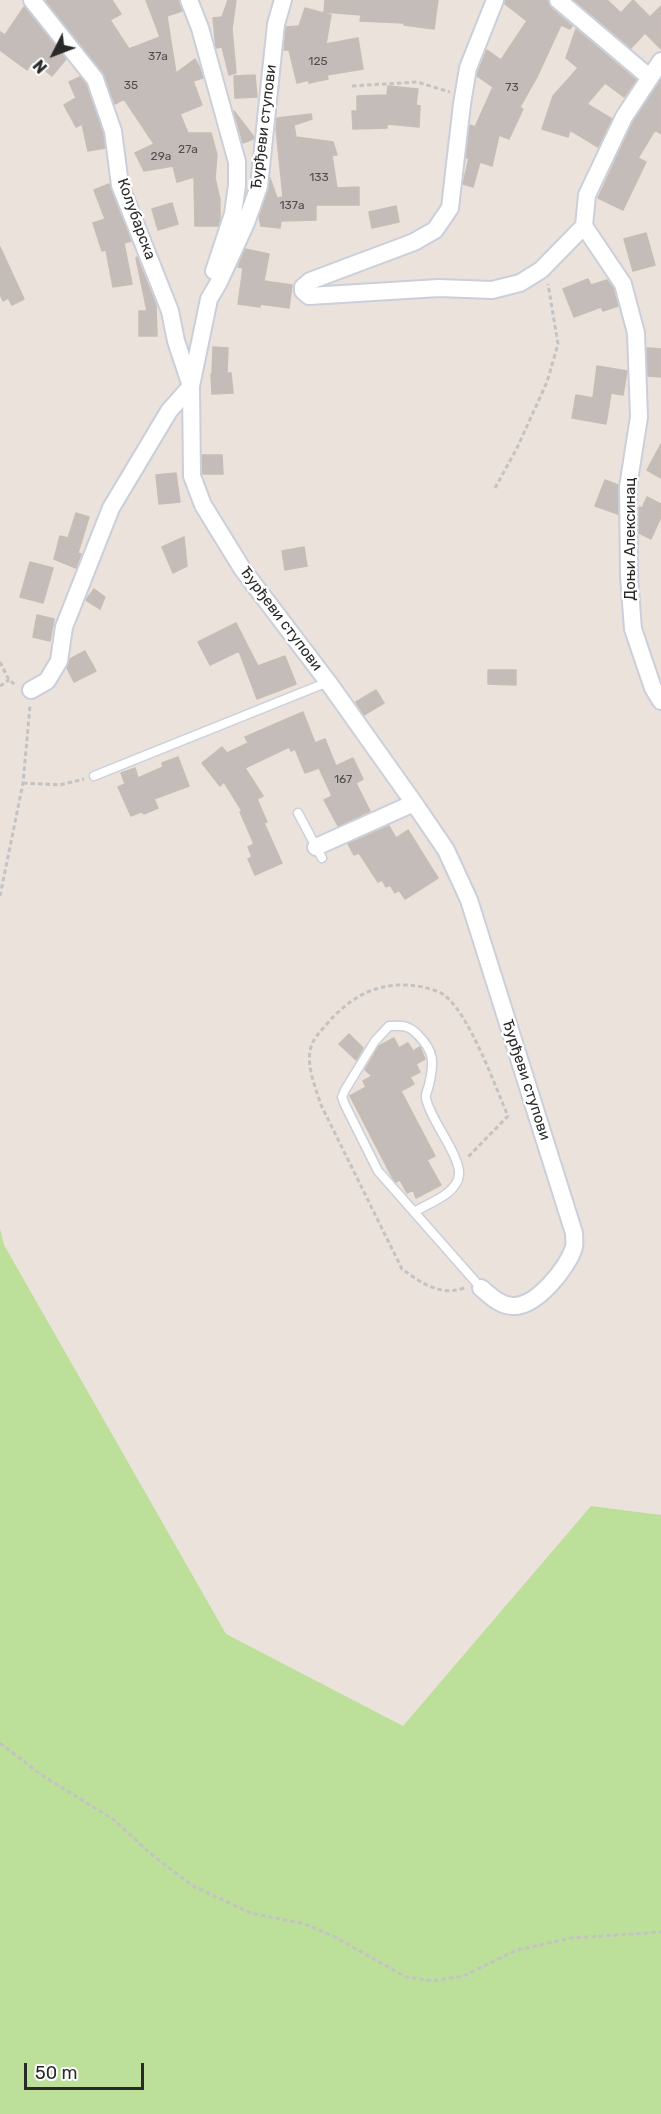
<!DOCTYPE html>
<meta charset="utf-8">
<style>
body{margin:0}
#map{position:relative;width:661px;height:2114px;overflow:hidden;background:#ebe2db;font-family:Rubik,sans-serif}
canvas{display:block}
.north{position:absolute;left:24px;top:24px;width:60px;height:60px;-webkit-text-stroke:4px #fff;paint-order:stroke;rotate:228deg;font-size:16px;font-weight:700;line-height:24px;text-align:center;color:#292929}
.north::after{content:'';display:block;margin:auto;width:21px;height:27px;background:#292929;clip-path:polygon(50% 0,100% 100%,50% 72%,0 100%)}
.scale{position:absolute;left:24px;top:2063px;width:120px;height:27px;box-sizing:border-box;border:3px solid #292929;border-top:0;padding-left:8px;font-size:18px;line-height:21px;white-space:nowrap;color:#292929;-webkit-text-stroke:4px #fff;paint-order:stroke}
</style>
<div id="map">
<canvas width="661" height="2114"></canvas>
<div class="north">N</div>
<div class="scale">50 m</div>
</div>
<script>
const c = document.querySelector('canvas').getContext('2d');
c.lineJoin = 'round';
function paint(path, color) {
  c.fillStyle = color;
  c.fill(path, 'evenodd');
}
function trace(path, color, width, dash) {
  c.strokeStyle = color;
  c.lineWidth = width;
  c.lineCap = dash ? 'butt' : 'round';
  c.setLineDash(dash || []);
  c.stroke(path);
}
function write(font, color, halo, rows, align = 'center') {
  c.font = font + ' Rubik,sans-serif';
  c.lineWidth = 5;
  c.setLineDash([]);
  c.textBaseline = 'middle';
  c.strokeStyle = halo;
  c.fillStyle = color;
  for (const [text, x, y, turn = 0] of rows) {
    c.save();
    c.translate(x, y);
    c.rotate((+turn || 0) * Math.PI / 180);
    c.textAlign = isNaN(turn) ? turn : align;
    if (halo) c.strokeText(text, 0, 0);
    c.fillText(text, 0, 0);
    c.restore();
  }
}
paint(new Path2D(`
 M0,1229l4,16 222,389 177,92 188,-220 70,9v599h-661z`), '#bcdf9a');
const building = new Path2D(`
 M47,0h65l9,14 -11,6 19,29 31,-12 -14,-37h32l4,11 -15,5 9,57 19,-14 4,7 4,12 -10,3 9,24 -22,9 8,19h23l6,22 -2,23 5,22v19l-2,7h-23l-1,-49 -17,5 -4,-16 -29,5 -9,-18 19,-9 -30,-45 -9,5 -12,-31 -57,-72z
 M228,0h8l-4,29 4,44 -7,2 -7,-28 -6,1 -3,-30 9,-1z
 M325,0h113l-4,29 -30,-4v-2l-44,-2 1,-6 -37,-3z
 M505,0h43l3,8 21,18 -2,3 -9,-4 -24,52 -17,30 3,2 -14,30 -10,-4 -7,31 -12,-4 -7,25 -10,-3 6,-26h-3l4,-33 5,2 18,-40 -16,-11 1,-5 9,-21 14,10 26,-39 -22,-17z
 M574,0h33l14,13 12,-13 17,17 11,-11v43l-16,-16 -14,15z
 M24,7l42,52 -14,17 -19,-15 -6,9 -27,-20v-18l5,3z
 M305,8l26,7 -5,29 32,-6 5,31 -36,6 1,4 -19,4v-3l-12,3 -8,-33h-5l2,-23 13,-1z
 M576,29l60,51 -12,17 -19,-14 -18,21 25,15 -14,28 -28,-17 -2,7 -26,-8 11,-33 25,-28 -12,-10z
 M255,75l2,22 -22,1 -1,-22z
 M80,77l6,7 17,49 2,15 -17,3 -6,-27 -6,3 -12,-22 12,-7 -7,-16z
 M661,80v54l-6,-4 -17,28 8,4 -23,48 -25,-12 35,-76z
 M388,86l30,3 -2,16 4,1 -1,21 -32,-3v4l-34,1 -1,-18h5v-15l30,-1z
 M234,111l20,26 -1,2 -10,4z
 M311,114l1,5 -18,6 2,12 37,5 4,13h-5l5,33 22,-1v18h-43v15l-35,1 -1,7 -19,-2 -2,-9 10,-28 1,-11 7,20 6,-1 -7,-68 1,-11z
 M109,184l22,57 -7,2 8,41 -19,3 -7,-37 -4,1 -9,-28 12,-4 -11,-29z
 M172,203l6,21 -20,6 -6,-21z
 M396,206l3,16 -27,6 -3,-16z
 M646,233l9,32 -22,6 -9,-32z
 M0,247l24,52 -12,6 -4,-7 -5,3 -3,-7z
 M245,249l24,5 -5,27 28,4 -3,23 -29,-4v3l-22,-3 5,-36 -5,-1z
 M137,257l19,48 1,31h-18v-25h8l-11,-53z
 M588,279l3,6 16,-5 6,8 5,18 -15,5 -2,-4 -27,10 -11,-28z
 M213,347l15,1 -1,25h4l2,20 -21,1 -1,-20h1z
 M647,348l14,1v28l-13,-1z
 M597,366l30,5 -4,24 -12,-2 -5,31 -34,-6 4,-23 17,3z
 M661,444v34l-14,-8z
 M202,455h20l1,19h-20z
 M176,473l4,29 -21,2 -3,-29z
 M605,480l13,5v29l-23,-8z
 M647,497l14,7v13l-10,22 -12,-6v-26l3,1z
 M76,513l13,4 -11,36 3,1 -5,14 -22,-9 6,-23 8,2z
 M184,537l3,29 -14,7 -11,-26z
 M304,547l3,19 -22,4 -3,-19z
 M30,562l23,6 -10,35 -23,-6z
 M94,589l11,8 -5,12 -14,-9z
 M37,615l17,4 -4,22 -17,-4z
 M236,623l22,43 27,-10 11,28 -39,15 -18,-48 -29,14 -12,-23z
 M85,651l11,20 -22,11 -7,-14 3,-9z
 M488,670h28v15l-28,-1z
 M376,690l8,13 -20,12 -8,-13z
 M303,712l12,31 10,-4 11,27 17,-8 10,21 -7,4 14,28 -32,15 -14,-26 8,-4 -13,-28 -14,5 -10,-24 -4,2 -2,-4 -44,21 18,28 -6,3 10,23 -3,1 18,40 -27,12 -7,-16 4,-2 -4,-10 6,-3 -14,-32 2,-1 -18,-29 -4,4 -18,-23 20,-16 5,6 21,-10 -3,-6z
 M178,757l11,29 -35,13 4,9 -14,6 -3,-2 -10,4 -13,-29 7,-3 -4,-11 14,-5 3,10 25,-11 -1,-4z
 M389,826l7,12 12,-8 30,48 -33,21 -6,-9 -4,3 -5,-8 -4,2 -4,-7 -4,2 -19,-29 -5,2 -6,-11z
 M349,1034l14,14 -7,12 -17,-16z
 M394,1038l5,10 9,-5 5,8 7,-4 5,12 -9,5 4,8 -10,5 4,7 -13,7 34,65 -8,4 14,25 -25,13 -3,-8 -6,3 -7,-13 -4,2 -4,-5 -42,-81 16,-9 -3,-6 9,-5 -7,-6 14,-24z`);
paint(building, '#c3bcb8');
trace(building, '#c6bdb5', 1.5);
const service = new Path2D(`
 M94,776l234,-94
 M298,813l24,45
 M414,1212c15,-9 43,-18 45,-37 2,-19 -30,-57 -33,-77 -1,-3 2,-9 3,-13 5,-22 6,-33 -11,-50 -9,-10 -17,-10 -29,-9l-14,15 -30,49 -3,7 3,8 33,66 103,117`);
const minor = new Path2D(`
 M32,0l63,79 18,52 7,54 50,126 6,30 15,45
 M189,0l11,28 37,134v23l-4,29 -19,57
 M283,0l-7,24 -17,162 -13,37 -27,59 -10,17 -18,87 1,90 11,29 40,65 85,112 86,121 32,47 23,50 105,333c0,5 1,10 0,14 -6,21 -38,60 -61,59 -13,0 -22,-10 -32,-18
 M495,0l-27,68 -6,36 -12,104 -15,22 -21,12 -104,39 -7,6v4l6,5 130,-8 53,2 28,-7 21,-13 43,-44
 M558,0l91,77
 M661,61l-37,56 -37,78 -3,31 39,58 13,49 3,84 -11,70 1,90 4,52 20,59 8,13
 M31,690l16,-9 12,-20 5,-34 47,-119 58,-97 22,-25
 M316,847l98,-44`);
trace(service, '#cacfda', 11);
trace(minor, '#cacfda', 20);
trace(new Path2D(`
 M352,86l65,-4 33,10
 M495,488l22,-40 30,-66 11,-38 -10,-60
 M0,662l9,18 8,6
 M0,686l9,-6
 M23,783l37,2 24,-6
 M0,896l23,-113 7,-77
 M464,1288c-24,9 -44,-6 -62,-19l-81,-164c-5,-16 -14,-37 -11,-54 2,-11 9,-18 16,-26 26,-31 57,-46 97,-38 7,2 16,4 21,8 25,18 51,91 64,121l-41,42
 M0,1743l40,31 73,45 38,35 42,32 58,27 54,11 30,13 71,40 27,4 30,-5 54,-26 54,-12 90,-6`), '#c3c3c3', 3, [4.5, 3]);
trace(service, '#fff', 8);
trace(minor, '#fff', 16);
write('12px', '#504e4d', null, [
 ["37a",158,57],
 ["125",318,62],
 ["35",131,86],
 ["73",512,88],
 ["27a",188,150],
 ["29a",161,157],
 ["133",319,178],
 ["137a",292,206],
 ["167",343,780]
]);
write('15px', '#292929', '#fff', [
 ["Ђурђеви ступови",264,127,-83],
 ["Колубарска",136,219,70],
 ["Доњи Алексинац",631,539,-90],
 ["Ђурђеви ступови",281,619,53],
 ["Ђурђеви ступови",526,1080,72]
]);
</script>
